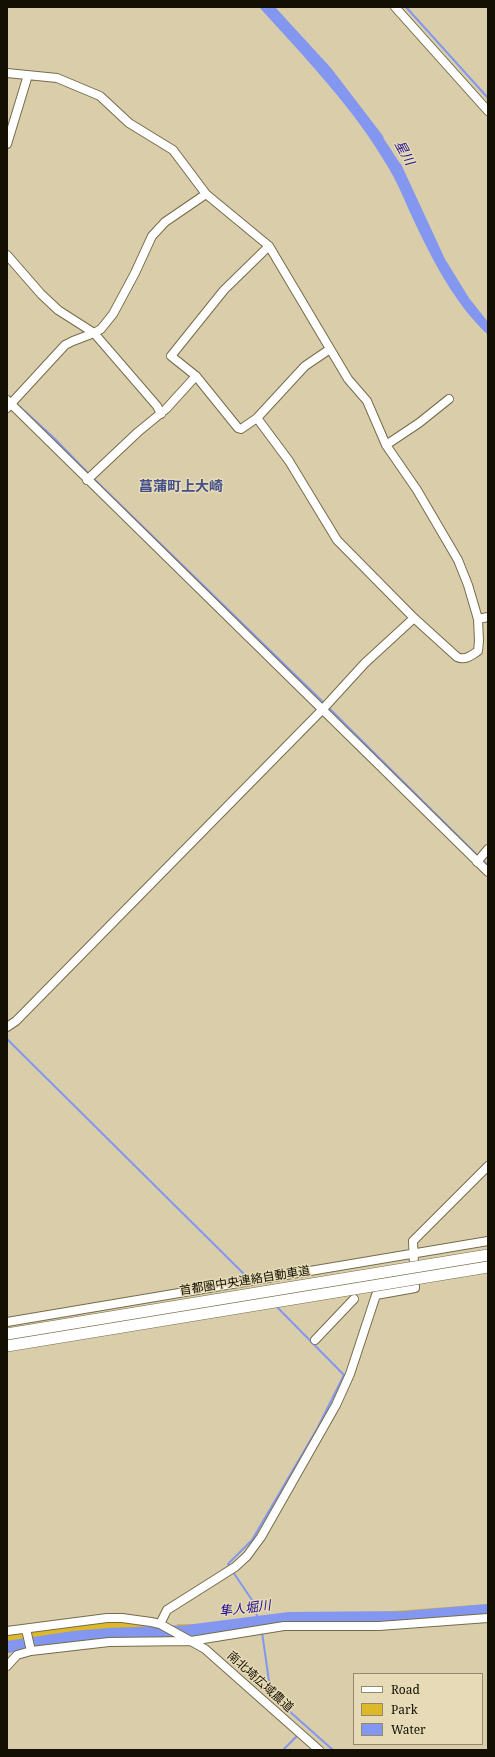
<!DOCTYPE html>
<meta charset="utf-8">
<style>
body{margin:0}
#map{position:relative;width:495px;height:1757px;overflow:hidden;background:#d9cea9;font-family:"Noto Serif",serif}
canvas{display:block}
.frame{position:absolute;inset:0;border:8px solid #130f03;pointer-events:none}
.legend{position:absolute;left:353px;top:1673px;width:130px;height:72px;box-sizing:border-box;background:#e6dbb6;border:1px solid #92896e;margin:0;padding:5px 7px;list-style:none;font-size:12px;color:#130f03}
.legend li{display:flex;align-items:center;gap:8px;height:20px}
.legend b{width:20px;border:1px solid #92896e}
</style>
<div id="map">
<canvas width="495" height="1757"></canvas>
<div class="frame"></div>
<ul class="legend">
<li><b style="height:5px;background:#fff"></b>Road</li>
<li><b style="height:11px;background:#ddb92a"></b>Park</li>
<li><b style="height:11px;background:#8497f0"></b>Water</li>
</ul>
</div>
<script>
const c = document.querySelector('canvas').getContext('2d');
c.lineJoin = 'round';
function paint(path, color) {
  c.fillStyle = color;
  c.fill(path, 'evenodd');
}
function trace(path, color, width, dash) {
  c.strokeStyle = color;
  c.lineWidth = width;
  c.lineCap = dash ? 'butt' : 'round';
  c.setLineDash(dash || []);
  c.stroke(path);
}
function write(font, color, halo, rows, align = 'center') {
  c.font = font + ' "Noto Serif","Noto Sans JP",serif';
  c.lineWidth = 3;
  c.setLineDash([]);
  c.textBaseline = 'middle';
  c.strokeStyle = halo;
  c.fillStyle = color;
  for (const [text, x, y, turn = 0] of rows) {
    c.save();
    c.translate(x, y);
    c.rotate((+turn || 0) * Math.PI / 180);
    c.textAlign = isNaN(turn) ? turn : align;
    if (halo) c.strokeText(text, 0, 0);
    c.fillText(text, 0, 0);
    c.restore();
  }
}
paint(new Path2D(`
 M488,1604v4l-96,8h-105l-104,12 -7,-4h23l79,-10 101,-2z
 M488,1612v3l-286,20h-9l-3,-3 97,-13h104z
 M106,1622l37,2 10,6 -76,4 -70,10v-10z
 M159,1634l4,3 -49,1 -107,15v-4l66,-10z`), '#ddb92a');
paint(new Path2D(`
 M259,7h16l56,61 52,68 1,3 15,23 2,2 44,95 24,39 19,24v13c-37,-35 -59,-82 -80,-127 -6,-14 -12,-28 -20,-41 -35,-60 -83,-109 -129,-160z`), '#8497f0');
trace(new Path2D(`
 M406,7l82,91
 M18,405l36,33 34,35
 M95,480l230,224
 M328,707l150,149
 M481,859l7,6
 M7,1039l242,240
 M231,1568l-3,-4 24,-24 65,-111 27,-54 -68,-69
 M233,1572l19,28 9,28
 M262,1632l9,63 62,55
 M283,1750l15,-15`), '#8497f0', 2);
trace(new Path2D(`
 M7,1647l67,-10 35,-3 78,-3 102,-13 115,-1 84,-7`), '#8497f0', 12);
const minor = new Path2D(`
 M395,7l93,104
 M7,73l50,5 43,18 29,27 44,27 33,44 63,52 79,133 19,22 19,44 31,45 41,70 10,25 10,34 1,22 -1,10c-6,4 -13,10 -21,6l-43,-39 -77,-78 -48,-79 -32,-43
 M7,144l21,-69
 M269,246l-45,44 -53,66 25,20 42,52 3,1 16,-11 48,-52 25,-17
 M7,255l34,39 17,16 36,23 63,73 4,8
 M7,400l481,472
 M7,408l58,-63 8,-4 21,-8 7,-4 12,-15 22,-41 17,-37 13,-14 41,-28
 M386,445l33,-22 30,-24
 M87,480l51,-48 28,-23 30,-33
 M478,619l10,-2
 M477,862l11,-13
 M7,1027l9,-6 306,-311 43,-47 49,-45
 M7,1322l481,-81
 M315,1340l39,-41
 M160,1624l7,-14 68,-43 12,-11 14,-19 75,-132 14,-31 26,-79 39,-7 -2,-47 75,-75
 M26,1629l5,22
 M7,1631l100,-13h15l29,4 9,2 45,25 114,101
 M7,1666l10,-11 14,-4 78,-9 82,-1 93,-15h95l109,-8`);
trace(minor, '#766c4b', 10);
trace(minor, '#fff', 8);
const highwayBridge = new Path2D(`
 M7,1334l481,-79
 M7,1346l481,-79`);
trace(highwayBridge, '#766c4b', 12, []);
trace(highwayBridge, '#fff', 11);
write('12px', '#130f03', '#e6dbb6', [
 ["首都圏中央連絡自動車道",245,1281,-9],
 ["南北埼広域農道",260,1682,42]
]);
write('italic 13px', '#220e96', '#e6dbb6', [
 ["星川",404,153,61],
 ["隼人堀川",245,1609,-7]
]);
write('bold 14px', '#434f8c', '#e6dbb6', [
 ["菖蒲町上大崎",181,487]
]);
</script>
